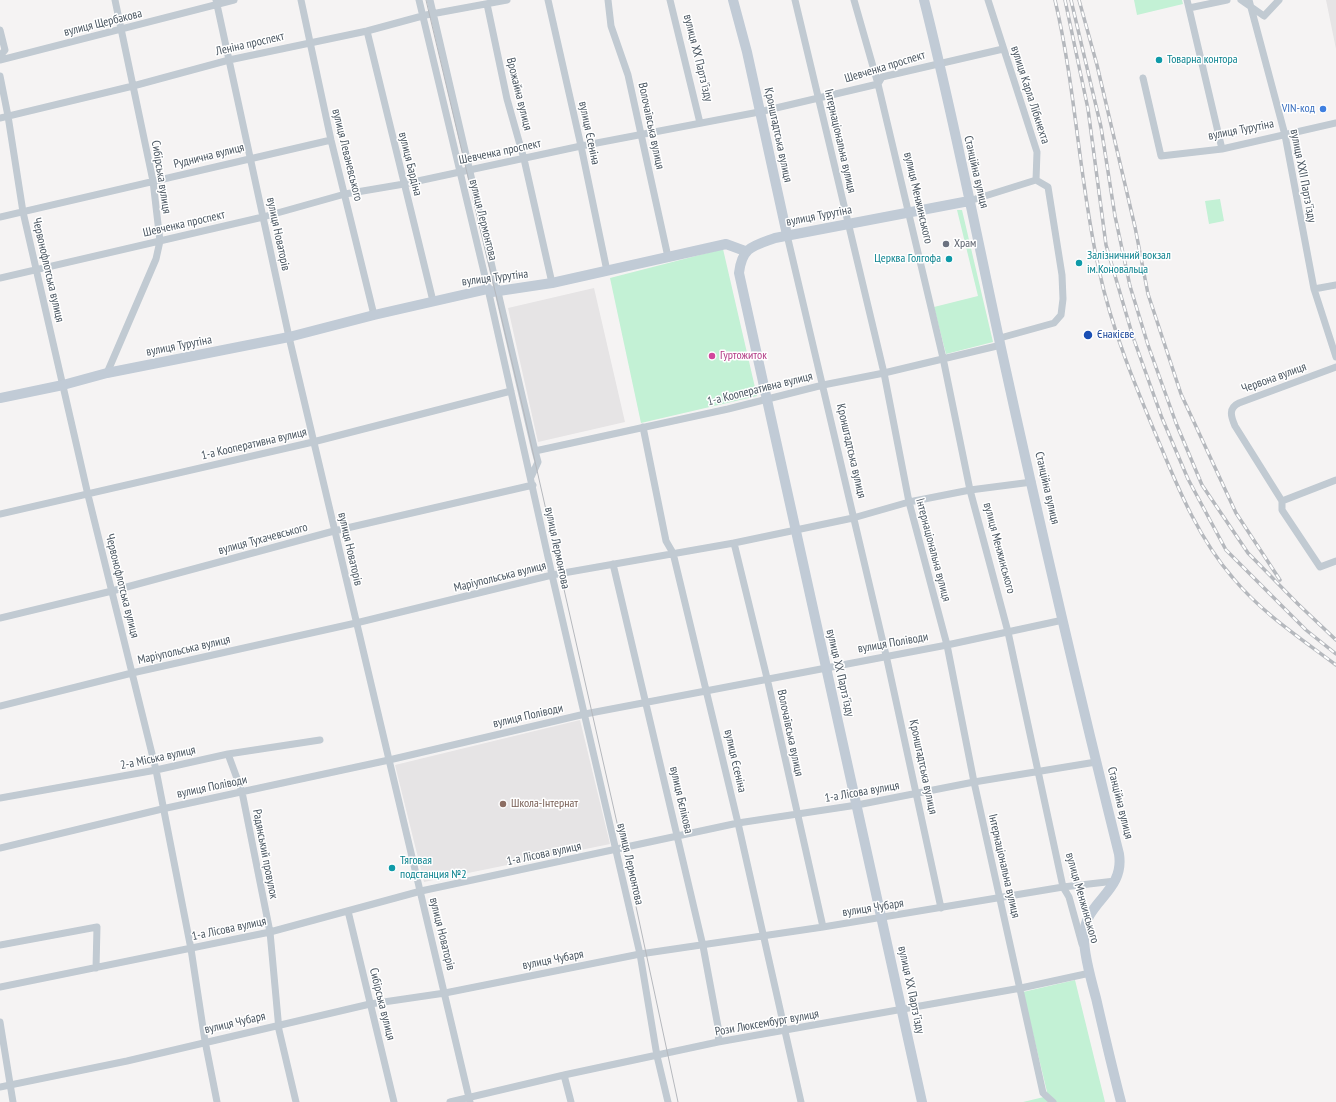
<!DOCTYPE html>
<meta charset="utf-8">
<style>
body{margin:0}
canvas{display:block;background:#f5f3f3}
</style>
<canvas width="1336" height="1102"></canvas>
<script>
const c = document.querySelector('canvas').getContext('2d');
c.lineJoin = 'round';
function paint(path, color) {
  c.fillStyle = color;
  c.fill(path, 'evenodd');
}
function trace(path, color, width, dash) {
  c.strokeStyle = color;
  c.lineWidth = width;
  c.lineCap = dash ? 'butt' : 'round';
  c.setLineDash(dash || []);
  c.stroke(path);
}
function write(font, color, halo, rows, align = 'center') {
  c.font = font + ' "PT Sans Narrow",sans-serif';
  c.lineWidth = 3;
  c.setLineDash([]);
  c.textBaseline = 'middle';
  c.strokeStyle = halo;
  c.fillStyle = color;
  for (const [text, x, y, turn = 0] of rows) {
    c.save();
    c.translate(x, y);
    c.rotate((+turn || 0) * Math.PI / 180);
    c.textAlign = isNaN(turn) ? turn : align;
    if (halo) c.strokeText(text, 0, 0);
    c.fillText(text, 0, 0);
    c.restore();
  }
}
paint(new Path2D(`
 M1326,0h10v49z
 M594,288l31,134 -87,20 -30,-134z
 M580,720l30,124 -186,38 -29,-117z`), '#e6e4e5');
paint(new Path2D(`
 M1134,0h48l1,4 -46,11z
 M1220,199l4,22 -15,3 -4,-23z
 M957,210h5l31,132 -47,12 -12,-47 44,-11z
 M723,249l34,147 -116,27 -31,-145z
 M1075,980l30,122h-82l25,-6 -25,-104z`), '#c3f1d5');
trace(new Path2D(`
 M216,0l73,337 181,765
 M301,0l30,140 43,175
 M419,0l69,289 64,286 88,379 17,102 11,46
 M430,0l105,451
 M548,0l33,146 26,125
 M608,0l3,26 17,49 40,182
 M670,0l30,123
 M795,0l89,373 25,129 38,143 27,137 69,311 10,9
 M854,0l24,84 65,274 27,132 38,142 55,255 6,10 13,47
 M988,0l49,152 -1,28 12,7 14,88 1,24 -2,16 -7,8 -54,15
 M1187,0l35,149
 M1241,0l23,16 15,-16
 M1249,0l36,135 29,154 22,68
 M487,4l20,95 17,60 28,124
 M1189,8l38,-8
 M0,30l5,20 -5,6
 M367,31l66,270
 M0,60l234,-60
 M0,76l8,40 15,96 65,283 68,275 35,179 14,92 12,61
 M1143,78l18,78 61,-7 114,-26
 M0,118l133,-32 96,-26 138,-29 59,-16 81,-15
 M969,201l67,-21
 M0,217l331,-77
 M787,235l99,420 55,253
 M0,278l263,-61 82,-23 59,-10 177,-38 178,-34 119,-28 4,-7 121,-28
 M1314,289l22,-4
 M1336,367l-97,36c-11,5 -8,14 -4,23l47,75v9l38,57 16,-6
 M107,373l49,-114 4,-18 -7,-60 -38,-181
 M643,427l23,114 7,12 65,270 63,279
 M531,477l7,-15 -3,-11 193,-42 95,-24 61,-12 117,-28
 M1282,501l54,-21
 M0,514l313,-72 198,-51
 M734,543l33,135 56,249
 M613,564l90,382 16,86 -1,10
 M0,618l112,-27 222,-60 199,-46
 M0,706l132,-33 224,-50 196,-48 182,-32 119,-25 56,-16 61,-12 62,-8
 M228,754l14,38 28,140 9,98 17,72
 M0,798l156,-28 72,-16 92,-14
 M0,848l162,-39 227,-49 196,-46 362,-69 116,-25
 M348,911l46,191
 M0,945l97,-18 -1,41
 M0,987l270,-55 151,-41 317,-68 119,-18 117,-23 122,-20
 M0,1022l13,80
 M564,1075l7,27
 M0,1087l127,-26 243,-57 75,-11 195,-39 183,-27 240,-40 52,-6
 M450,1102l114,-27 154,-33 303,-54 69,-15 -1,-4`), '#c1cad2', 7);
trace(new Path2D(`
 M733,0l14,52 40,183
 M924,0c29,115 52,232 77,348 37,169 76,338 118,506 6,38 -34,47 -35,81 -1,17 7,45 12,63 8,35 16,69 25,104
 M0,398l63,-13 44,-12 182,-36 85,-22 114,-26 4,3 60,-9 174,-39 19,7
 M922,1102l-183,-829c3,-26 14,-27 36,-35l194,-37`), '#c1cbd6', 10);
trace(new Path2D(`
 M426,0l98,413 113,498 41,191`), '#b5b8bd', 1);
const rail = new Path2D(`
 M1055,0c21,89 24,181 44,270 13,61 38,120 62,177 19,46 39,93 72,131 29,35 67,60 103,87
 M1065,0l23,109 18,136 27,92 29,81 26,61 38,71 80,80 30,24
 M1071,0l30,127 14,89 15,70 18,59 28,78 26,62 46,68 50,51 38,36
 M1079,0l18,65 38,162 13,67 33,100 55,119 44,67`);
trace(rail, '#b5b8bd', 3.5);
trace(rail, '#fff', 2, [6]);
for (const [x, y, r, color] of [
 [1159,60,4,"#0f9aa8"],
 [1323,109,4,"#3f7fe0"],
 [946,244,4,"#6b7280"],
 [949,259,4,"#0f9aa8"],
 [1079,263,4,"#0f9aa8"],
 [1088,335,5,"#1a4fb4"],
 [712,356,4,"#d1479c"],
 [503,804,4,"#8d6e63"],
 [392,868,4,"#0f9aa8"]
]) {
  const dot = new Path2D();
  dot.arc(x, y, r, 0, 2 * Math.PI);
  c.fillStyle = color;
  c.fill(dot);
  trace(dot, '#fff', 1.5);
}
write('12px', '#4a5661', '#fff', [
 ["вулиця Щербакова",103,23,-14],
 ["Леніна проспект",250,44,-13],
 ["вулиця XX Партз'їзду",698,58,76],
 ["Шевченка проспект",885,67,-17],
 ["Врожайна вулиця",519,94,76],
 ["вулиця Карла Лібкнехта",1030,95,72],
 ["Волочаївська вулиця",651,126,78],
 ["вулиця Турутіна",1241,130,-11],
 ["вулиця Єсеніна",589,133,78],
 ["Кронштадтська вулиця",778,135,78],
 ["Інтернаціональна вулиця",840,141,77],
 ["Шевченка проспект",500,152,-12],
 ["вулиця Леваневського",347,155,76],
 ["Руднична вулиця",209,156,-14],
 ["вулиця Бардіна",410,164,76],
 ["Станційна вулиця",976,172,77],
 ["вулиця XXII Партз'їзду",1303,176,79],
 ["Сибірська вулиця",161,177,81],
 ["вулиця Менжинського",918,198,77],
 ["вулиця Турутіна",819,216,-11],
 ["вулиця Лермонтова",483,220,76],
 ["Шевченка проспект",184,224,-13],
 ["вулиця Новаторів",278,234,78],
 ["Червонофлотська вулиця",48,270,77],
 ["вулиця Турутіна",495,278,-7],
 ["вулиця Турутіна",179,346,-11],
 ["Червона вулиця",1274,378,-20],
 ["1-а Кооперативна вулиця",760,389,-14],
 ["1-а Кооперативна вулиця",254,444,-13],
 ["Кронштадтська вулиця",851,451,77],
 ["Станційна вулиця",1047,488,77],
 ["вулиця Тухачевського",263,539,-15],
 ["вулиця Лермонтова",557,548,78],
 ["вулиця Менжинського",999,548,75],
 ["вулиця Новаторів",350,549,77],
 ["Інтернаціональна вулиця",933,550,75],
 ["Маріупольська вулиця",500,577,-14],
 ["Червонофлотська вулиця",122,586,76],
 ["вулиця Поліводи",893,643,-10],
 ["Маріупольська вулиця",184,650,-13],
 ["вулиця XX Партз'їзду",840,673,77],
 ["вулиця Поліводи",528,716,-13],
 ["Волочаївська вулиця",790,733,78],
 ["2-а Міська вулиця",158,758,-12],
 ["вулиця Єсеніна",735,761,77],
 ["Кронштадтська вулиця",923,767,78],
 ["вулиця Поліводи",212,787,-12],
 ["1-а Лісова вулиця",862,792,-10],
 ["вулиця Бєлікова",681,800,77],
 ["Станційна вулиця",1120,803,76],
 ["Радянський провулок",265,854,79],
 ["1-а Лісова вулиця",544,854,-12],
 ["вулиця Лермонтова",630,864,77],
 ["Інтернаціональна вулиця",1004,866,77],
 ["вулиця Менжинського",1082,898,74],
 ["вулиця Чубаря",873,908,-9],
 ["1-а Лісова вулиця",229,929,-12],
 ["вулиця Новаторів",442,934,76],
 ["вулиця Чубаря",553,960,-11],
 ["вулиця XX Партз'їзду",911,990,78],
 ["Сибірська вулиця",382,1004,76],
 ["вулиця Чубаря",235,1023,-13],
 ["Рози Люксембург вулиця",767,1023,-10]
]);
write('12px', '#0d838f', '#fff', [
 ["Товарна контора",1167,60],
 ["Залізничний вокзал",1087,256],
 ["ім.Коновальца",1087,270],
 ["Церква Голгофа",941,259,"right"],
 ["Тяговая",400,861],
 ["подстанция №2",400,875]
], 'left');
write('12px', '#366cbe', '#fff', [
 ["VIN-код",1315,109]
], 'right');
write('12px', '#5b616d', '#fff', [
 ["Храм",954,244]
], 'left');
write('12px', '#164399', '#fff', [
 ["Єнакієве",1097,335]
], 'left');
write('12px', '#b23c85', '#fff', [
 ["Гуртожиток",720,356]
], 'left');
write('12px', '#785e54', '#fff', [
 ["Школа-Інтернат",511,804]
], 'left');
</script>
